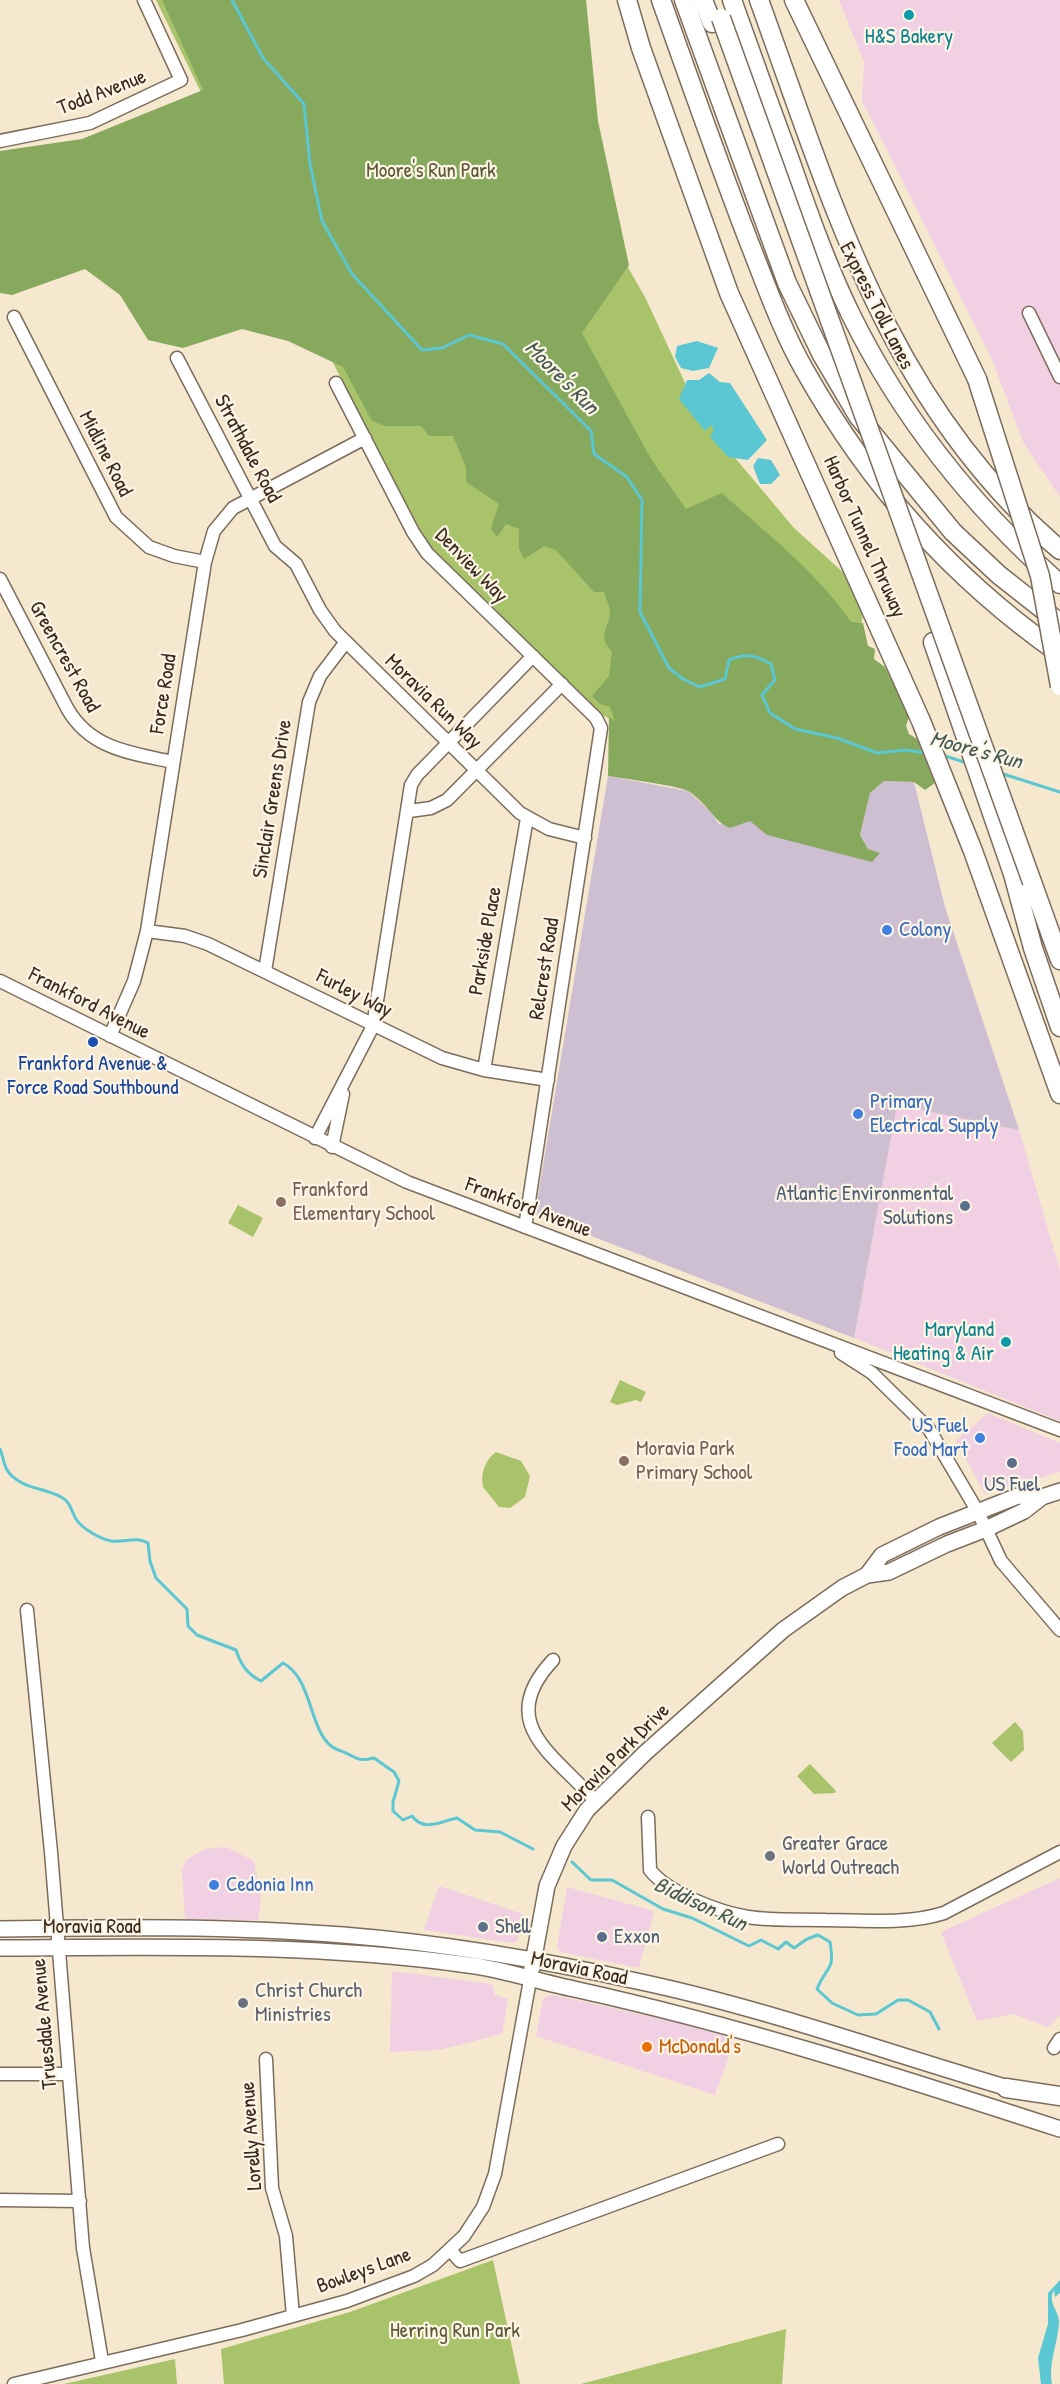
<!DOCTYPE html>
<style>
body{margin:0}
canvas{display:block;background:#f5e8ce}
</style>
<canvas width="1060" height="2384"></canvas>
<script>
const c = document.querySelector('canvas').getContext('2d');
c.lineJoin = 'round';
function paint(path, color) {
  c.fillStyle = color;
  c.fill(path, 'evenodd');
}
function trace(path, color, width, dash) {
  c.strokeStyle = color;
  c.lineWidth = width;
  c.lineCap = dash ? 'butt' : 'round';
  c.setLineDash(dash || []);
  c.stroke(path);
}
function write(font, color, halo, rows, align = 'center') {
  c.font = font + ' "Patrick Hand",sans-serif';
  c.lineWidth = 4.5;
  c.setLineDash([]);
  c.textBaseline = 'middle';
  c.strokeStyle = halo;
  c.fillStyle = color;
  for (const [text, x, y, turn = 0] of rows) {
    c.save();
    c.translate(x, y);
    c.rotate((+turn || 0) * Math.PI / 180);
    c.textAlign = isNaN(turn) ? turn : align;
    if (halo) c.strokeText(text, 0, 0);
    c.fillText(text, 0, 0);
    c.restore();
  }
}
paint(new Path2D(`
 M839,0h221v497l-36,-53 -33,-87 -129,-256 2,-39z
 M897,1105l122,25 41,140v151l-206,-83z
 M988,1413l72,30v29l-75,22 -29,-53z
 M226,1847l28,14 7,38 -3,21 -73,-1 -3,-49 4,-10 18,-11z
 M1060,1878v137l-12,12 -35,-13 -36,7 -36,-89z
 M439,1886l84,28 -6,27 -4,2 -89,-13z
 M567,1887l87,24 -15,57 -79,-16 -3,-4z
 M392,1971l100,13 3,11 13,4 -6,35 -63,16 -49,2z
 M553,1995l118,26 64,18 -20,56 -179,-59 7,-38z`), '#f1d0e3');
paint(new Path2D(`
 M608,776l80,15 21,19 10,14 31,-4 17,15 101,14 -8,-14 10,-42 14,-12 30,1 31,125 74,223 -122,-25 -43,233 -319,-124z`), '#cebed1');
paint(new Path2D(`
 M156,0h423l5,62 42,202 19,33 41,88 40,62 68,81 72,65 -18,119 -139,97 -102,-92 -7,-1 -162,-161 -13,-16 -82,-156z
 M238,1205l25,13 -10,19 -25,-14z
 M620,1380l26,12 -5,10 -5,-2 -19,5 -7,-3z
 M496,1452l25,9 9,15 -5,21 -15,11 -11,-1 -16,-20c-3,-13 2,-27 13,-35z
 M1015,1722l8,9 1,19 -13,12 -19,-19z
 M810,1764l26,27 -1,2 -21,1 -17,-18z
 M493,2260l27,124h-296l-3,-35 129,-37z
 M786,2329l-4,55h-201z
 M175,2359l2,25h-113z`), '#a8c369');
paint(new Path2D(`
 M162,0h424l12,121 31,144 -47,68 69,126 35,50 36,-16c45,41 95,79 129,129l12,1 5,23 7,3 -1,10 11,8 24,50 -3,9 3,8 8,5 18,44 -10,7 -11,-8 -30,-1 -14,12 -10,42 8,14 12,4 -8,9 -105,-27 -17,-14 -20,7c-18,-7 -24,-28 -42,-37 -12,-6 -63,-12 -80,-15l1,-59 6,4 -5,-14 -10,-3 -8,-8 17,-20 3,-24c-16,-18 -2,-23 -2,-41 -1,-6 -4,-13 -6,-19h-10l-38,-42 -12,-4 -20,13 -5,-10v-20l-13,-5 -9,13 -6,-9 8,-24 -33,-22v-15l-13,-31h-24l-8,-10h-36l-13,-5 -29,-54 -55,-26 -46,-12 -59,19 -35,-8 -28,-45 -35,-26 -73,26 -12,-2v-142l82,-12 121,-49z`), '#86a95d');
paint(new Path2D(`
 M697,341l21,7 -9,20 -16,3 -12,-3 -6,-11 2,-11z
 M709,373l11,9 10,1 37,57 -19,20 -20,-3 -18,-20 4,-7 -3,-5 -6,6 -26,-32 8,-19h12z
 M758,458l13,2 9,15 -9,9h-11l-7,-18z
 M1060,2280v13l-5,4 -1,-7c-7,13 5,20 5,32 -1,22 -11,41 -7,62h-11l-3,-26 10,-34v-31z`), '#5ac7d2');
trace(new Path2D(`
 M232,0l31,58 41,46 6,60 12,57 30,53 70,76 20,-2 27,-13 34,9 88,87 3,23 33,23 15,23 -2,112 29,56 14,11 17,8 25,-8 4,-19c17,-7 27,-5 42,4l4,16 -13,15 8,18 25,16 42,9 40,15 28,-3 22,3
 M942,755l25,8
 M1000,773l60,19
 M0,1449c4,9 3,18 10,25 14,15 35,14 51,23 10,5 10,14 15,22 6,10 25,20 35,22 13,2 25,-5 37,2l2,18 6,17 31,31 1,17 9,9 39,15c5,15 11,24 25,31l22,-18c29,15 26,65 48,83 5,4 12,5 17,8 11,6 13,7 26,4l20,14 5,9 -6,21v9l10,9 9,-4c12,16 27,6 45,2l18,12 25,2 33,17
 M572,1862l19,18h21l51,29 29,9 57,28 12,-6 17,9 8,-7 8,6 13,-9 11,-4 12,7c5,31 -3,22 -13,47l15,14 26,12 18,-1 22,-14h10l22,12 9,17`), '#5ac7d2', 3);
const minor = new Path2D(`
 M0,141l90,-18 91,-43 -37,-80
 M1029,313l31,64
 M14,317l102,200 33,30 25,9 31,6
 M177,358l98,188 21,18 24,46 15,21 185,182 29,16 36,9
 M336,383l77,149 14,21 169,165 5,10 -76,499
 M0,579l67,129c23,41 64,45 106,54
 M409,811l22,-3 16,-8 115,-116
 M147,931l38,5 23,8 234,114 42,12 64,10
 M265,971l44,-269 11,-26 25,-33
 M0,981l407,201 653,248
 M110,1036l24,-55 13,-50 58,-369 9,-31 19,-23 132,-70
 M484,1070l43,-252
 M315,1138l58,-112 38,-241 6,-10 116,-119
 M332,1147l11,-53
 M841,1353l31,20 57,56 49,83 23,49 59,69
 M27,1610l24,242 32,396 19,113
 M553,1660c-60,64 3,95 43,142
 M648,1817l2,53c18,23 69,42 98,47 25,4 52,2 78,3 39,0 80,5 118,-7l116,-61
 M1054,2048l6,-9
 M266,2059l6,129 14,48 7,80
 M0,2074h69
 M0,2200l80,1
 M450,2250l10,11 318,-117
 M14,2384l228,-54 105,-29 67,-25 19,-11 31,-29 19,-29 12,-33 35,-194`);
const major = new Path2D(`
 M867,1575l15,-20 57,-28 79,-31 24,1
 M0,1929c114,-2 230,-3 343,6 100,8 200,25 298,47 127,27 250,72 374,108
 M0,1948c156,-1 313,-5 468,17 35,4 71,17 106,24 164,36 326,88 486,140
 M532,1968l15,-82 17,-40 23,-36 58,-57 138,-123 59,-42 25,-13 22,-3 58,-28 39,-15 38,-18 18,-14 18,-6`);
const highway = new Path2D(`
 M627,0l14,48 88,245 192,428 52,130 87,243
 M661,0c29,81 57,162 88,242 17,43 33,89 56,129 65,115 147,207 255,283
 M684,0l103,283 35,72 36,61 95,116 46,43 61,48
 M703,0l9,23
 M732,0c19,54 39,109 59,163 18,52 36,103 60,152 51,103 123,193 209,269
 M759,0c74,204 129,403 301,550
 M794,0l183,379
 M933,642l80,232 20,74 27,79
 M1032,882l28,78
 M1006,2088l54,8`);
trace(minor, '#7c6c5c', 15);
trace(major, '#7c6c5c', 18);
trace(highway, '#7c6c5c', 21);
trace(minor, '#fff', 12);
trace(major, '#fff', 15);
trace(highway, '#fff', 18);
const highwayBridge = new Path2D(`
 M721,18l311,864
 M977,379l63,197 20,110`);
trace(highwayBridge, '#7c6c5c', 21, []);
trace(highwayBridge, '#fff', 18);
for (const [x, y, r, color] of [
 [909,15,6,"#0f9aa8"],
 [887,930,6,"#3f7fe0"],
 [93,1042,6,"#1a4fb4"],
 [858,1114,6,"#3f7fe0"],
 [281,1202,6,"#8d6e63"],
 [965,1206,6,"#5c6f8a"],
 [1006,1342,6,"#0f9aa8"],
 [980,1438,6,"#3f7fe0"],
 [624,1461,6,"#8d6e63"],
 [1012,1463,6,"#5c6f8a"],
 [770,1856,6,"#6b7280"],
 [214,1885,6,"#3f7fe0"],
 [483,1927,6,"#5c6f8a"],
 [602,1937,6,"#5c6f8a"],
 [243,2003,6,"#6b7280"],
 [647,2047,6,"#e8710a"]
]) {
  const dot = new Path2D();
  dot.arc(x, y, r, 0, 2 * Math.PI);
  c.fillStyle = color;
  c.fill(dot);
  trace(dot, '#fcf5e5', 2);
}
write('21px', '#0d838f', '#fcf5e5', [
 ["H&S Bakery",909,37],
 ["Maryland",994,1330,"right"],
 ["Heating & Air",994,1354,"right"]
]);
write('21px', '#3b2a1e', '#fcf5e5', [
 ["Todd Avenue",102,93,-21],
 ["Express Toll Lanes",876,306,63],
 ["Strathdale Road",247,449,62],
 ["Midline Road",105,454,63],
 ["Harbor Tunnel Thruway",864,537,66],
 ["Denview Way",471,566,46],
 ["Greencrest Road",64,657,61],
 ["Force Road",164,694,-81],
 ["Moravia Run Way",433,702,44],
 ["Sinclair Greens Drive",273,799,-81],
 ["Parkside Place",486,941,-80],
 ["Relcrest Road",545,969,-81],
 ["Furley Way",354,994,27],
 ["Frankford Avenue",89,1004,27],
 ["Frankford Avenue",528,1208,21],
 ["Moravia Park Drive",616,1758,-45],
 ["Moravia Road",92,1927],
 ["Moravia Road",579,1969,12],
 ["Truesdale Avenue",45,2024,-95],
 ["Lorelly Avenue",252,2136,-94],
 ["Bowleys Lane",364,2271,-20]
]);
write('21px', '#5c5834', '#fcf5e5', [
 ["Moore's Run Park",431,171],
 ["Herring Run Park",455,2331]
]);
write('21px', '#366cbe', '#fcf5e5', [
 ["Colony",899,930],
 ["Primary",870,1102],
 ["Electrical Supply",870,1126],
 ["US Fuel",968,1426,"right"],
 ["Food Mart",968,1450,"right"],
 ["Cedonia Inn",226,1885]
], 'left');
write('21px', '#164399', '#fcf5e5', [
 ["Frankford Avenue &",93,1064],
 ["Force Road Southbound",93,1088]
]);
write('21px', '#785e54', '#fcf5e5', [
 ["Frankford",293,1190],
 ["Elementary School",293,1214],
 ["Moravia Park",636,1449],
 ["Primary School",636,1473]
], 'left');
write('21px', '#4e5e75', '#fcf5e5', [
 ["Atlantic Environmental",953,1194,"right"],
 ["Solutions",953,1218,"right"],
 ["US Fuel",1012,1485,"center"],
 ["Shell",495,1927],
 ["Exxon",614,1937]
], 'left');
write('21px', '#5b616d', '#fcf5e5', [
 ["Greater Grace",782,1844],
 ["World Outreach",782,1868],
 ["Christ Church",255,1991],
 ["Ministries",255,2015]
], 'left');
write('21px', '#c56008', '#fcf5e5', [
 ["McDonald's",659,2047]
], 'left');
write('italic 22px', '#445954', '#fcf5e5', [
 ["Moore's Run",561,378,45],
 ["Moore's Run",976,751,15],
 ["Biddison Run",700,1905,25]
]);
</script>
